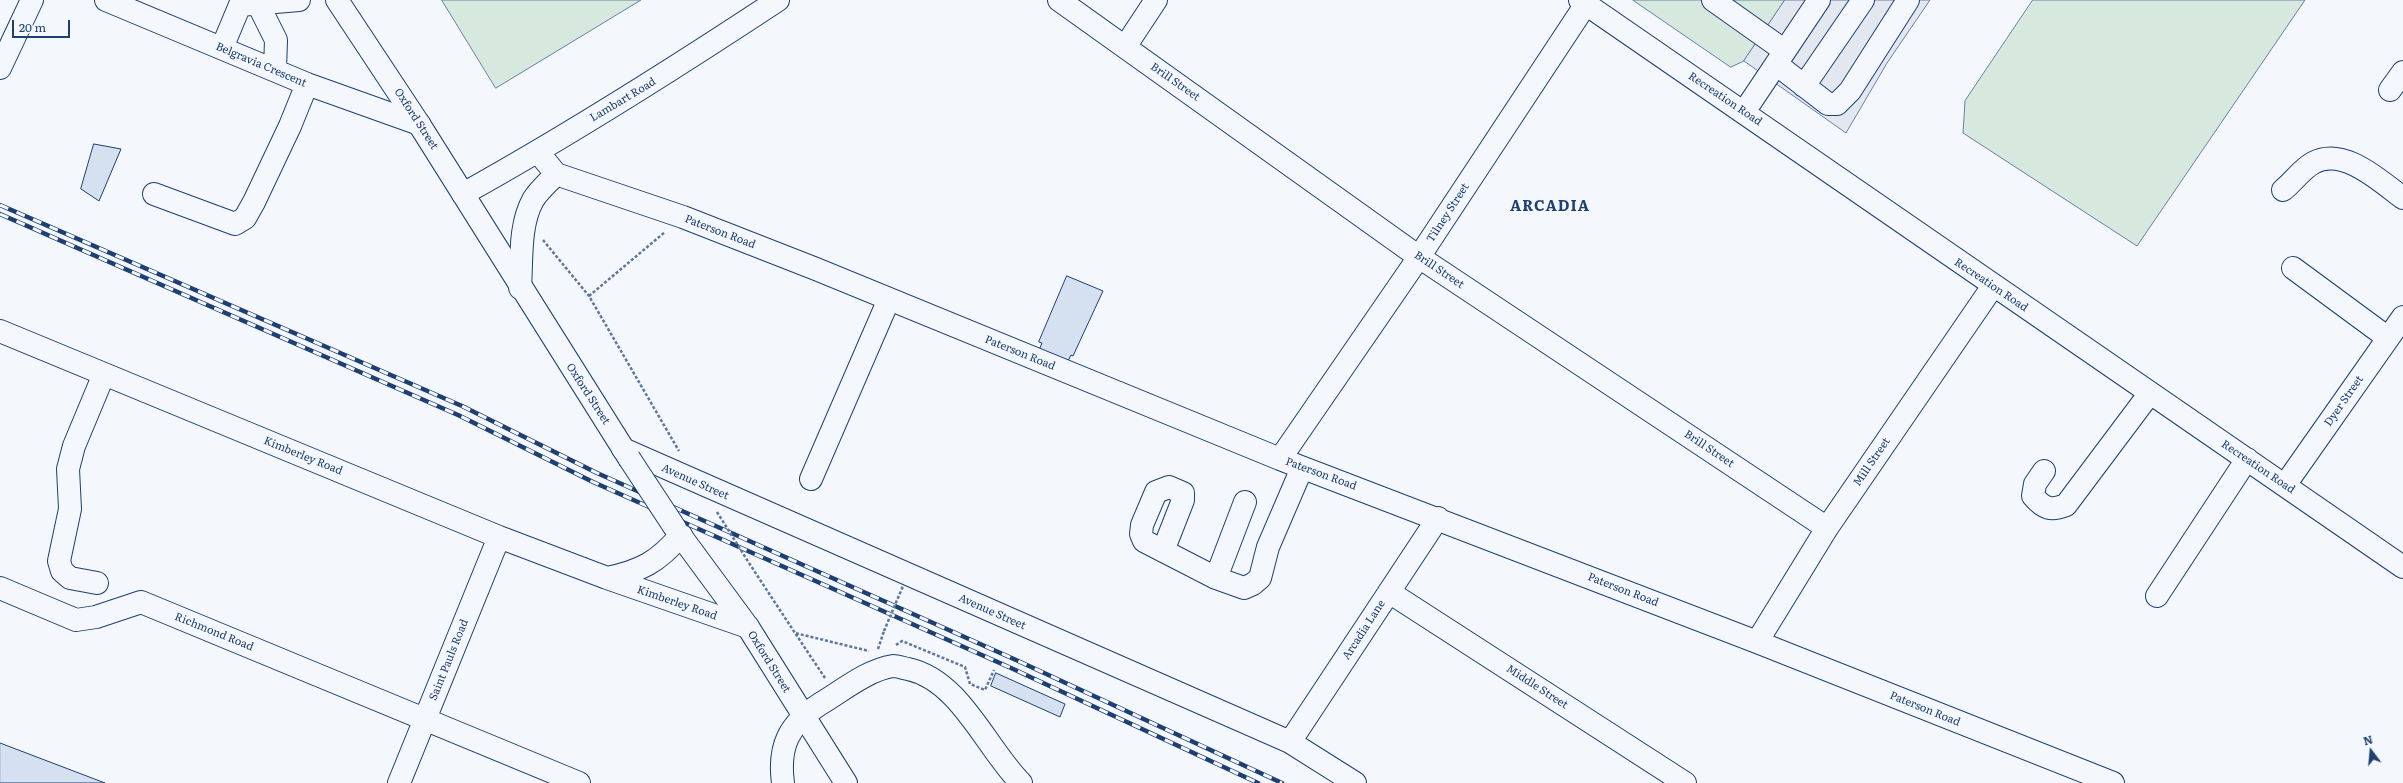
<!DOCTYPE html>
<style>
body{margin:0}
#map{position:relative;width:2403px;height:783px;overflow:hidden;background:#f4f7fb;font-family:Literata,serif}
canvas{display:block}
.north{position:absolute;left:2351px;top:731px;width:40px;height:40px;-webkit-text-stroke:3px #f4f7fb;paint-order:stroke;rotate:344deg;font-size:11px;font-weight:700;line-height:16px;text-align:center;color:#1d3f73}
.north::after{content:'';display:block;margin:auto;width:14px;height:18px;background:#1d3f73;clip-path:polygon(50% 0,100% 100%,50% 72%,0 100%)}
.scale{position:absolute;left:12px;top:20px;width:58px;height:18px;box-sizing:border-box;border:2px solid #1d3f73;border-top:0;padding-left:5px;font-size:12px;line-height:14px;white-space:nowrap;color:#1d3f73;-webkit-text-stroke:3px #f4f7fb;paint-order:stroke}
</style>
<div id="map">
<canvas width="2403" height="783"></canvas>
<div class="north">N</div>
<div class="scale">20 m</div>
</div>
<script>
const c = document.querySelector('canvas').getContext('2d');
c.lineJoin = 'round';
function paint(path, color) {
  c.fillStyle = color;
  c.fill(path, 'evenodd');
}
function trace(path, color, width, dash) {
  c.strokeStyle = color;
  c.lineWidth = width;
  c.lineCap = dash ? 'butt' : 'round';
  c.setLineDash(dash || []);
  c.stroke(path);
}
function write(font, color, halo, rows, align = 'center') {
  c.font = font + ' Literata,serif';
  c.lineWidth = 3;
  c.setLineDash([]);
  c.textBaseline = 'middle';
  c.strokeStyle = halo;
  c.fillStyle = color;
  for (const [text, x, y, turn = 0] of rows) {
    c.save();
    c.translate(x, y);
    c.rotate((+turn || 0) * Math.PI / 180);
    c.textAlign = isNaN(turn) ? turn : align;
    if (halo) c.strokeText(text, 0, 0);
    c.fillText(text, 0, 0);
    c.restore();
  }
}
const green = new Path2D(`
 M442,0h199l-145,88z
 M1633,0h152l-41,61 -13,6z
 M2033,0h272l-168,246 -174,-113 2,-32z`);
paint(green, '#d7e8df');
trace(green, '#687fa3', 1);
const parking = new Path2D(`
 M1785,0h145l-43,63 -41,70 -102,-72z`);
paint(parking, '#e3e8f0');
trace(parking, '#687fa3', 1);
const building = new Path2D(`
 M94,144l27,5 -22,52 -18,-12z
 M1067,276l36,15 -30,65 -2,-1 -3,6 -29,-11 3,-7 -3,-1z
 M996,673l69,31 -5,13 -69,-31z
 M0,743l105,40h-105z`);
paint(building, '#d5e0f0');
trace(building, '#1d3f73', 1);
const minor = new Path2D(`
 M106,0l201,84 112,40
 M1059,0l360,257 408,271
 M1580,0l823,567
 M1713,0l72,51
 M258,4l18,36 -1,30
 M240,5l59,-5
 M1125,47l31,-47
 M222,48l20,-48
 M1776,64l52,40h9l13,-13 58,-91
 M0,68l32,-68
 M1804,86l59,-86
 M2390,90l13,-18
 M1744,112l75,-112
 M538,152l18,22 127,43 133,52 464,190 477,183 356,141
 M2283,190c10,-8 19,-21 30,-27 30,-17 67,18 90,35
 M154,194l81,30 10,-6 9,-16 36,-76 17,-42
 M463,194c108,-60 212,-126 315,-194
 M2293,268l95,70
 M520,288c2,-28 -1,-63 13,-88 6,-10 16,-18 23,-26
 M0,331l499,206 108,41 141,49
 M623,449l667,293 65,41
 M1280,459l139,-202 167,-253
 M2044,471l-9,13 -2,12c11,13 18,15 33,9l84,-112
 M811,479l78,-180
 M2285,485l118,-168
 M1163,551l20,-51v-7l-14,-6 -13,5 -14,33 -1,9 3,7 72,37 28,10 9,-4 7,-6 8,-31 34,-79
 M607,578c34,-7 51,-16 74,-43
 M1216,578l29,-76
 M97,583l-27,-5 -8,-7 -3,-10 11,-52 -2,-40 6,-23 30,-72
 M0,588l76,32 20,-3 45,-15 438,181
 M1389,592l296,191
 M2157,596l90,-137
 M1757,642l70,-114 166,-242
 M1290,742l148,-224
 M399,783l100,-246
 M783,783c-5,-37 6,-59 37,-79 22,-13 47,-34 73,-38 4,0 10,2 15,3 52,11 78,79 113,114`);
const major = new Path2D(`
 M337,0l82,124 210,334
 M675,528l73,99 98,156`);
trace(minor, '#1d3f73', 24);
trace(major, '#1d3f73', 24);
trace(new Path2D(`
 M543,240l46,56 90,155
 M589,296l76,-64
 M749,563l46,70
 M896,645l6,-4 63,26 5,17 15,6 9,-20
 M878,649l6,-18
 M825,678l-30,-45 74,18`), '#5e769c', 2.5, [3, 2]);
trace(minor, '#f4f7fb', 22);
trace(major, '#f4f7fb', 22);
const rail = new Path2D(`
 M0,205l462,201 135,67 419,187 266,123
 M0,214l458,201 135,67 418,186 247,115`);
trace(rail, '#1d3f73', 4.5);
trace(rail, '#f4f7fb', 3, [9]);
const majorBridge = new Path2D(`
 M629,458l46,70`);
trace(majorBridge, '#1d3f73', 24, []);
trace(new Path2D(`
 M717,512l32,51
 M884,631l19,-45`), '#5e769c', 2.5, [3, 2]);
trace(majorBridge, '#f4f7fb', 22);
write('11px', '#1d3f73', '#f4f7fb', [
 ["Belgravia Crescent",261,65,23],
 ["Brill Street",1175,82,35],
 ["Recreation Road",1725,99,34],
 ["Lambart Road",623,100,-31],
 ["Oxford Street",416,119,57],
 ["Tilney Street",1448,213,-57],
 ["Paterson Road",720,232,21],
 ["Brill Street",1439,270,34],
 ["Recreation Road",1991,285,34],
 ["Paterson Road",1020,353,22],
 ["Oxford Street",588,394,57],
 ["Dyer Street",2344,401,-55],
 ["Brill Street",1709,449,34],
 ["Kimberley Road",303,456,22],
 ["Mill Street",1872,462,-56],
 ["Recreation Road",2258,467,34],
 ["Paterson Road",1321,474,20],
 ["Avenue Street",695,482,24],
 ["Paterson Road",1623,590,21],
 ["Kimberley Road",677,603,19],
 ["Avenue Street",992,612,24],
 ["Arcadia Lane",1364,630,-57],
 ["Richmond Road",214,632,22],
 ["Saint Pauls Road",449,660,-68],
 ["Oxford Street",769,662,58],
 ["Middle Street",1537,687,33],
 ["Paterson Road",1925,709,22]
]);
c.letterSpacing = '1px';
write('bold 15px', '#1d3f73', '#f4f7fb', [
 ["ARCADIA",1550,207]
]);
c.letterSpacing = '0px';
</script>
